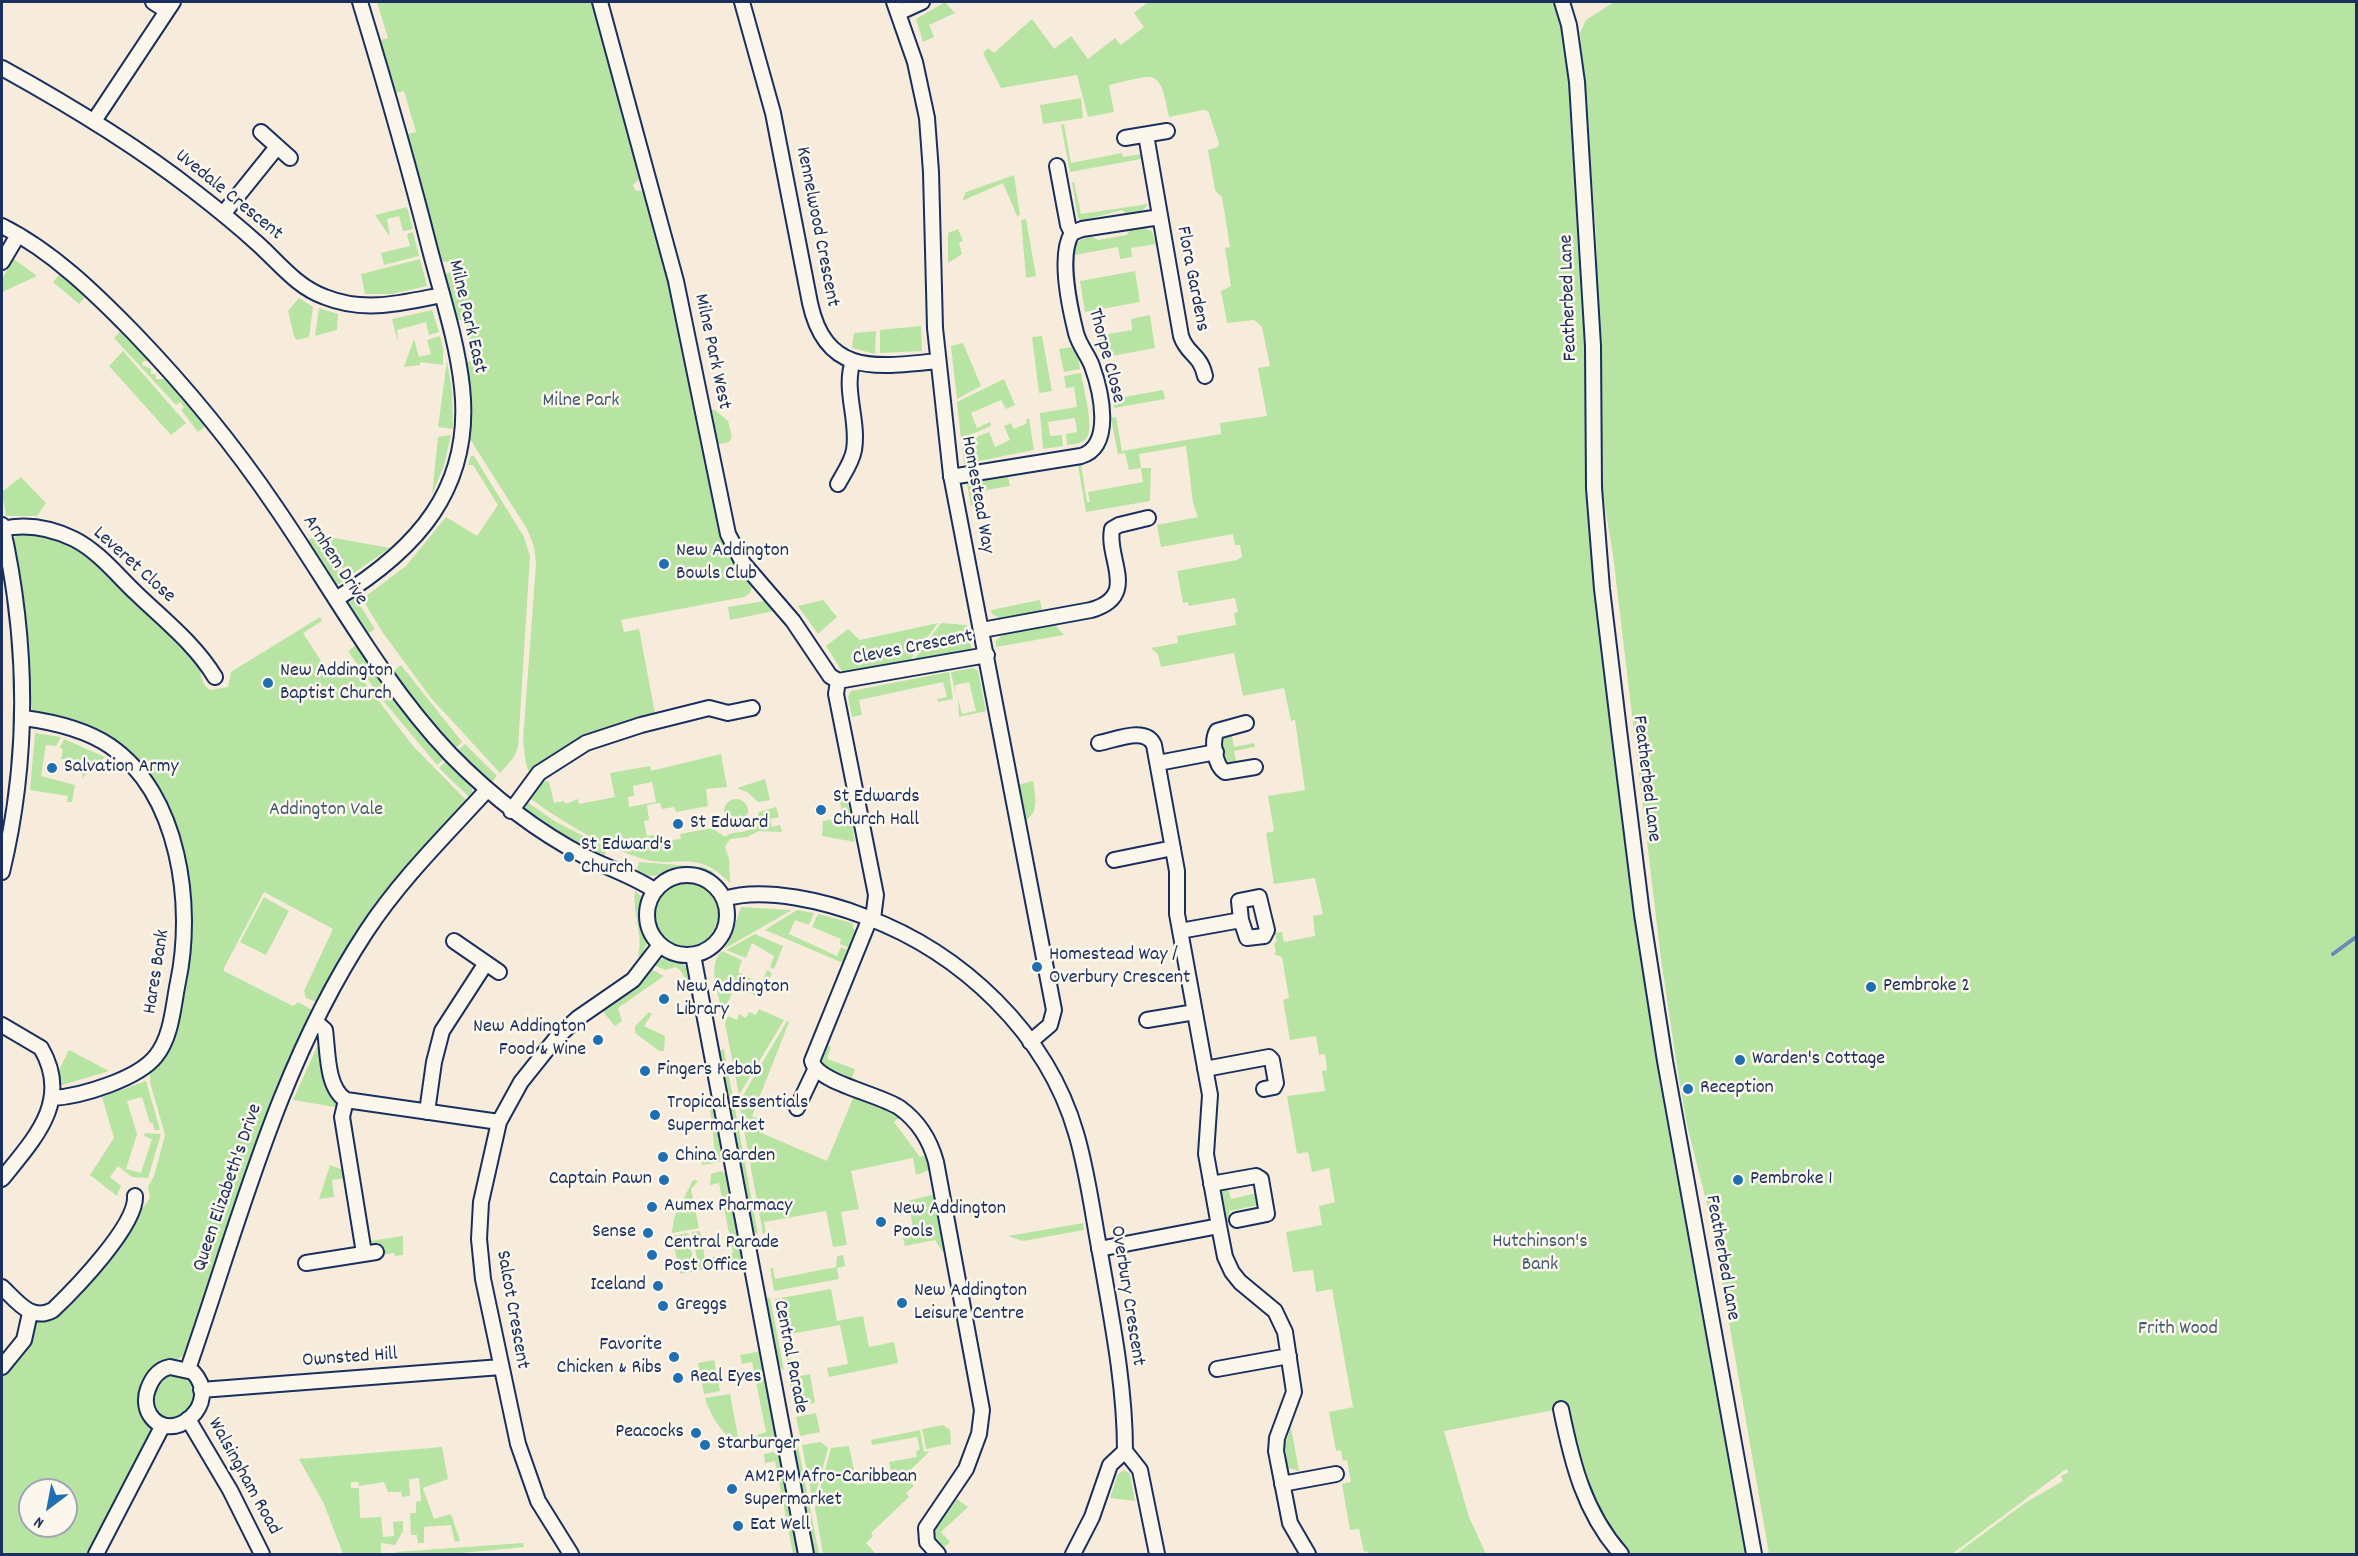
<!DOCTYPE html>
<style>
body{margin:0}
#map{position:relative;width:2358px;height:1556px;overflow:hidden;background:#f7ecdb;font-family:Dekko,sans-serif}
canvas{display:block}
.frame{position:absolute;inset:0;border:3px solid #1b2f5e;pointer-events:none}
.north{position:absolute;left:18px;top:1478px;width:60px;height:60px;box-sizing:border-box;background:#fbf7ec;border:2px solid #a1a7b3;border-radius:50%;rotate:212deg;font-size:16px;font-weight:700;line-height:24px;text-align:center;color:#1b2f5e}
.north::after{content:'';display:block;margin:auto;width:21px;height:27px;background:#1f6fb2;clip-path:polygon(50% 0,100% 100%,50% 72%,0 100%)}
</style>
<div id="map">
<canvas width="2358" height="1556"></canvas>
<div class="frame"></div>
<div class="north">N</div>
</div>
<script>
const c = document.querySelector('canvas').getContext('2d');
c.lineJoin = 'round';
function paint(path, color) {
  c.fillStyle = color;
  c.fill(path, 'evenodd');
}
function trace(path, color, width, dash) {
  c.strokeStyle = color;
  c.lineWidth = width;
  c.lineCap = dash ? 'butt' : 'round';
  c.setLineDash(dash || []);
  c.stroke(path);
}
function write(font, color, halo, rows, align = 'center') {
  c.font = font + ' Dekko,sans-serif';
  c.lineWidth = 5;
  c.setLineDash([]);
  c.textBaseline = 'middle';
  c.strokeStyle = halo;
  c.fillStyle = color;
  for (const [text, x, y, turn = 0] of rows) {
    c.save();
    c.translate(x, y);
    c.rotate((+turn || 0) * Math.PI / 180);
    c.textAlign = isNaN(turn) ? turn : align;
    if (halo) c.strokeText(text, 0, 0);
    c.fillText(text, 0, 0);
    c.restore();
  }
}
paint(new Path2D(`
 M377,2h218l46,175 -8,8 2,5 11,2 15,47 58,277 34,67 -3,10 -6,4 -123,23 3,12 15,-3 16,84 -125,62 -4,-11 -3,-24 13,-176 -2,-18 -7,-17 -59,-93 -5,-73 12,-3 -10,-41 -11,2 -10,-42 2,-5 10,-5 -2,-8 -10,1 -6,-5 -33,-122 11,-3 -12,-41 -11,3 -16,-53 11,-3z
 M945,2l10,11 -26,12 5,12 -11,5 -7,-23z
 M1148,2h407l14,64 3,42 16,243v138l30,292 20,155 111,618h-123l-37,-56 -24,-90 -121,23 25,86 17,37h-118l-1,-3 -3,1 -5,-23 -9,1 -8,-46 9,-2 -4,-22 -4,1 -2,-11 -5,1 -7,-39 24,-5 -21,-118 -16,3 -3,-22 -20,2 -7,-40 36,-7 -3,-19 16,-4 -6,-34 -17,4 -4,-20 -11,2 -10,-58 38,-5 -3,-20 5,-1 -2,-16 -6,1 -3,-19 -26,4 -7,-40 6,-2 -7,-41 -9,-3 3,-1 -2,-10 3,-1 -2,-9 7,-1 2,10 31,-6 -2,-20 10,-2 -8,-36 -41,6 -8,-51 8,-2 -6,-35 37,-6 -10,-70 -4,1 -7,-33 -41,8 -9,-43 -73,14 -3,-13 -7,-6 27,-5 -1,-7 59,-11 -2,-12 4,-1 -3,-14 -46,8 -1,-4 -5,1 -6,-32 60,-11 5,-3 -2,-12h-5l-2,-11 -72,13 -4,-22 41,-8 -5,-14 -7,-57 -47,8 2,14h10l-1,33 -64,11 -8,-47h3l6,37h3l-2,-10 55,-10 -2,-14 -12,2 -4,-17 -7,1 -7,-36 5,-1 6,34 99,-17 -1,-11 47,-7 -9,-48 12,-2 -8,-39 -8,-7 -27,3 -6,-32 10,-5 -6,-38 5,-1 -8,-50 -7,-7 -7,-40 10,-3 1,-4 -11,-32 -5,-1 -34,7c-10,-52 -13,-42 -60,-32l5,27 -26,5 -11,-42 -76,13 -18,-35 5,-5 6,5 38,-34 22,30 17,-13 17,23 27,-21 6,7 23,-18 -10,-14z
 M1614,2h742v1552h-400l69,-51 38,-22 -2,-5 8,-4 -3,-3 -114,85h-183l-57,-330 -25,-99 -9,-52 -17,-114 -48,-404 -11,-66 -6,-256 -16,-200 6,-13z
 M1081,98l2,20 -40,6 -3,-19z
 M1064,124l7,39 51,-10 1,4 18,-3v5l-71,13 -9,-47z
 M1014,175l6,40 -3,1 -14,-33 -41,18 4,-9z
 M1072,182h2l7,32 67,-10 -6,7 -15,3 -5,-4 -41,11 -3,-3z
 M407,207l6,22 -10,2 -4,-15 -12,3 3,18 -15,-22z
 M1026,219l10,57 -10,2 -5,-58z
 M1143,228l9,3 4,13 -25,4 1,9 -12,2 -2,-12 -43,8c0,-14 4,-16 17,-18l6,3 29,-5 3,-5z
 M958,229l5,12 -4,2 3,11 -14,9v-30z
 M413,232l6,24 -35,9 -3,-12 29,-7 -3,-12z
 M14,259l23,17 -35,16v-13z
 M420,259l7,27 -35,8h-27l-4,-20z
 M1135,271l5,31 -55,10 -5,-31z
 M60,274l26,22 -7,8 -26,-22z
 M299,298l14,9 -4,30 -12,3 -3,-4 -6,-25z
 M319,308l19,6 -1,16 -22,6z
 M432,310l7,22 -10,3 -3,-13 -29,8 1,13 -6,-24z
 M1150,315l5,33 -54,10 -4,-22 35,-6 -1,-11z
 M921,326l1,25 -42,2v-23z
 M122,330l29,31h-8l-1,4 9,4v5h5v5h11l40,46 -9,7 -17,-22 3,-3 -4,-5 -4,3 -62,-67z
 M876,331l-1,23 -23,-6 2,-15z
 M440,336l3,13v16l-23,-3v3l-16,2 10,-28 5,18 12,-3 -4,-14z
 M1042,336l10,55 -13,2 -7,-56z
 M963,343l18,43 -24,13 -6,-53z
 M1072,347l6,10 2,12 -16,3 -5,-23z
 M123,351l63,72 -15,12 -62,-69z
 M447,361l5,29 1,39 -15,-2z
 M1081,373c2,13 14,57 5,66 -5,5 -13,5 -19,6l-1,-11 11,-2 -2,-14 -27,4 2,14 12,-1 1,11 -20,3 -3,-36 37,-6 -3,-20 -8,1 -2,-12z
 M1004,379l11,26 -9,4 -5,-9 -30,13 6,15 13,-6 1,4 -30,13 -4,-37z
 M1163,390l2,9 -51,9 -1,-9z
 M708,410h7l13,11 4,16 -3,5 -14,3z
 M1029,418l5,32 -70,14 -2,-21 27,-11 6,15 15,-7 -6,-14 7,-3 3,6 13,-6 -1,-3z
 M451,435l-7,30 -12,30 6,-58z
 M471,456h3l50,81 6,19 -12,191 -4,10 -14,16 -69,-75 -48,-65 -21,-34 44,-33 40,-49 31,19 21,-31 -25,-40h-5z
 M21,477l25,26 -9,13h-31l-4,-24z
 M1008,477l2,9 -30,5 2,13 -11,2 -4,-22z
 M32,532l28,7 35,22 102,98c6,11 1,23 13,31l18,-3 3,-15 89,-55 2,4 -19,12 29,45 17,-11 3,5 3,-2 58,76 55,56 -149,201 -13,-5 -2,-7 29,-62 -69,-37 -40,76v3l69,35 5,-4 16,9 -49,110 -77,230c-13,18 -50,10 -49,46 1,14 11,24 13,36l-64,121h-86v-180l14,-16 18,-37 13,-3 63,-66 40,-54 -2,-11 6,-11 11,-41 -15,-53v-11l18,-26 16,-180 -54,-108 -98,-47 -7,-79 -13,-89 5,-9zM30,1490h36v36h-36z
 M316,535l27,43 -1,4 -7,4 -28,-45z
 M322,537l1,-1 67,12 -42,29z
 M353,594l22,35 -9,6 -18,-29 -1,-6z
 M823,600l14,17 -19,17 -20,-28z
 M1040,600l2,11 -43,7 -7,-4 -1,-4z
 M765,601l9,10 -44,9 -2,-13z
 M938,623l-31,41 -62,12 -19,-30 22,-17 12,11z
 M941,623l26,2 5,26 -61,13z
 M1055,625l9,10 -68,12v-6l6,-6z
 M356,645l35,48 54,65 -8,7 -57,-68 -32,-46z
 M401,665l61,77 -7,7 -63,-77z
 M973,668l5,3 8,40 -27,6 -1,-18 4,15 14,-3 -7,-29 -14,3 1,11 -5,-24z
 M949,672l4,27 -15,3 -1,-3 10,-2 -4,-15 -84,18 3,15 -10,2 -4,-20 3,-6z
 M1231,732l3,15 20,-4 1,4 -21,4 3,14h-10c-5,-6 -8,-21 -6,-29z
 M35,733l26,4 -5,9 -10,-1 -5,31 34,9 -3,17h-5l1,-6 -38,-6z
 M64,739l41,18 -23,21 3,-18 -24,-1 2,-9 -3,-3z
 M465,744l32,32 -7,8 -33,-33z
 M721,754l6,33 -21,2 2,17 -32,6 -2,-5 -12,2 -2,-6 -13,2 2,15 -5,1 3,15 7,-1 1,2 8,-3 1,7 17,-2 -1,-5 32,-6 13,9c13,-11 25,5 34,-25l17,-5 3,10 -9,2 2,8 8,-2 2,7 -23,-1 -12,6 -17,2 -5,8 4,12 1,24c-35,-36 -52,-13 -90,-25 -38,-12 -77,-36 -109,-59l11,-19 7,2 5,21 10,-2 1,3 13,-5 1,5 36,-7 -5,-24 40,-7 1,5zM652,782l4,20 -27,5 -1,-10 6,-1 -1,-10z
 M447,760l24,25 2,9 -2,5 -32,-31z
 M765,779l5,21 -12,2 -11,-10 -10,-4z
 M1033,781c2,15 7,31 -8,40l-7,-36z
 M847,797l8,45 -33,-6 1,-15 20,-4 -4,-18z
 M724 811a12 12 0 1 1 24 0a12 12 0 1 1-24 0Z
 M527,802l29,20 51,26 -3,11 -39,-20 -38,-26 -2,-7z
 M639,862l65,5 8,4 16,17c-13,-6 -21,-17 -37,-19 -22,-3 -31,13 -55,5z
 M681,880c19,-1 39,10 38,31 -2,27 -28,53 -53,31 -23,-20 -11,-55 15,-62z
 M635,890l8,9 -2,21 6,23 -6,14 -3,-1c6,-19 -6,-42 -3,-66z
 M264,897l25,14 -23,44 -26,-13z
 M741,907l51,3 -68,39 7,-12z
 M797,910l17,3 -5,12 -14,-5 -6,14 48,22 4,-9 7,3 -5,13 -78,-33z
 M818,914l34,9 3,9 -6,16 -9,-4 1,-5 -29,-12z
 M755,934l28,12 -9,23 -4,-2 4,-11 -22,-13 -6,15 -20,-8z
 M722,951l20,9 -4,12 23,12 6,-14 5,3 -11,25 -26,-11 -9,19 -5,1c-3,-16 -14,-43 1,-56z
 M672,958l8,3 9,9 16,80 -3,1c-3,-18 -11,-76 -26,-84l-11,3 -11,-5 8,-6z
 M651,969l13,7 -46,32 4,13 -7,5 -11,-13 1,-4 27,-17z
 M759,1009l25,11 -45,75 -14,-72 3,-7 9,4 2,-6 7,4 3,-6 7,3z
 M649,1012l3,2 -8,12 21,10 -1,15h-5l-24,-18v-7z
 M787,1021l2,1 -37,94 11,5 -4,11 68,29 27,-65 4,-2 43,22 -7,6 26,35 8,-3 4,15 -16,6 -3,-17 -62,13 8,38 -18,3 6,33 -14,2 -7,-36 -62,11 2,11 -3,1 -24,-132z
 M320,1040l17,63 -2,4 -42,-7z
 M824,1045l7,2 -4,12 28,10 -3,9 -27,-11 -5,-10z
 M724,1049l34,185 -6,-3 -34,-180z
 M69,1050l40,21 -50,15 -3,-10z
 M146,1081l14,49h-6l-1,-7h-3l-8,-26 -15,4 10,33 -11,35 15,4 11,-34 -8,-3 1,-3 16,1 -13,44 -16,-1 -14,-11 -8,11 11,9 -4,10 -27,-21 24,-37 -12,-41z
 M713,1098l11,57 -5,7 -17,3 1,-11 12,-2 -6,-52z
 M330,1165l16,6 1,7 -15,2 2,17 -15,2z
 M721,1171l8,5 16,85 -22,5 -2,-10 12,-3 -14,-70 -9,2 1,-11z
 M693,1180l5,1 -7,8 8,39 -27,5 2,-15z
 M1228,1188l3,11 26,-6 2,12 -30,6 2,10 -4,1 -7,-30z
 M935,1194l12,55 -5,2 -7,-11 -30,6 -3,-11 12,-2 -6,-32z
 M1083,1223l1,7 -61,11 -15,-5z
 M700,1231l5,28 10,-2 2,10 -18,3 -7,-38z
 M688,1233l7,38 -15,3 -8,-38z
 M403,1236v19l-8,1 -1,-3 -14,2 -2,-10 -8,-4z
 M843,1255l2,11 -8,2 2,11 -65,12 -4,-23h3l2,11 61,-12 1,-11z
 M831,1289l6,32 26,-5 6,31 25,-5 4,21 -69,14 -2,-9 21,-4 -8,-39 -55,10 6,33 -2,1 -14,-70z
 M764,1297l6,1 14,72 -7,-4z
 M762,1351l14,85 -4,5 -11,2 -4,-8 9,-3 -14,-70 -10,2 -2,-9z
 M714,1360l6,31 -16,3 -6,-31z
 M173,1372l19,5c6,18 4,26 -10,40l-20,1 -7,-5 -3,-18 10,-18z
 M810,1374l5,29 -21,4 -5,-29z
 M730,1394l8,43 8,4 -4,6c-17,-9 -32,-31 -37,-49z
 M816,1413l4,19 -20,4 -4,-19z
 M943,1425l7,5 1,14 -25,5 -4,-20z
 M1291,1427l8,44 -11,-3 -3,-23z
 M920,1430l4,22 6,-1 -26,25 10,10 -8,7 3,4 -38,36 2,3 -7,7 9,10 -52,1 -8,-46 16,-60 18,-2 8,39 22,-4v-2l13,-3 -3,-14 28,-5 -1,-6 4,-1 -3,-13 -45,8 -1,-5z
 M821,1442l7,6 -15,56 -11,-59z
 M798,1446l21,108h-6l-21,-104z
 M442,1447l6,32 -25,9 11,31 17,-5 9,27 -5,1 -4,-17 -27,2v16h-6l-1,-8h-6l-1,-22h6v-11l5,-1 -2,-23 -10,1 1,17 -8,1 -1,-5h-13l-4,-10 -25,4 -1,-4h-7v6h8l1,30 21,-1 2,20 11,-1 -1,-14 10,-1v10l-8,14 -14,-2v11h-38l-19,-50 -25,-45z
 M773,1452l8,4 18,98h-6l-18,-93 -10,2 -1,-9z
 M1124,1470l6,4 5,27 -25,-3 8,-24z
 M957,1499l11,8 -27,25 9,10 -7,6 -7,-8 -2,-9z
 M523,1543l1,4 -73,7h-55v-2z`), '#b7e4a2');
trace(new Path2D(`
 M2333,954l23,-17`), '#688bb9', 4);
const minor = new Path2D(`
 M153,2l14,9
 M600,2l76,279 52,253 15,29 50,58 37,55 8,5
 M742,2l31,111 37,190c16,74 67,64 128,58
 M894,2l21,60 12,56 4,54 4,156 16,147 103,535 -4,15 -20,17
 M1562,2l7,23 8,57 16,264 1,142 8,101 17,141 23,184 23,147 89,493
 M898,13l24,-11
 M2,68c67,37 132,76 192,123 22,17 43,34 64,53 21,19 39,43 67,53 40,16 76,6 117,-2
 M94,121l79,-119
 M261,132l29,26
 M1146,135l35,201c6,19 19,17 24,40
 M1125,138l42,-7
 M223,214l54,-67
 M2,226c50,25 93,67 132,107 52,54 99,111 141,173 58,84 105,174 175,248 41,42 84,76 136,103 22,11 47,19 68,33
 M1072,233l10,-4 78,-12
 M2,262l16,-27
 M951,477l130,-21c33,-10 20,-65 11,-90 -4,-11 -13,-21 -16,-33 -6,-24 -18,-78 -4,-100l-4,-8 -11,-59
 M838,484c6,-11 14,-22 16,-34 5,-30 -11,-60 -1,-89
 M2,525c26,116 28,231 0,347
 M2,529c26,-6 49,-1 72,10 24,12 43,36 62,54 28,27 59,51 79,84
 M336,599c80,-49 137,-110 126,-212 -5,-46 -20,-91 -32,-137 -21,-83 -45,-166 -70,-248
 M982,630l109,-20c49,-14 15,-51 21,-81l7,-4 29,-7
 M24,718c30,4 61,11 86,28 70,48 84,160 68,236 -5,24 -6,54 -22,74 -18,23 -74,40 -103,42
 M1246,723l-29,8c-6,10 -2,35 8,41l30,-5
 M1099,743c16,-3 47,-17 55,2l23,126v43l33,181 -4,59 13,72 6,31 7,15 8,10 35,29 10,21 9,60 -17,46 -1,13 14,72 18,31
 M1158,763l58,-11
 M511,811l28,-38 47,-30 55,-18 68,-17 19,5 24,-5
 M1114,860l59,-12
 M647 915a40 40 0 1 1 80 0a40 40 0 1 1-80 0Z
 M724,899c40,-13 104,3 142,18 96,36 181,116 210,216 12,40 17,84 25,125 11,63 24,128 24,193l-15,14 -18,52 -19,37
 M870,918l-58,143c5,22 68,33 88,47 18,13 30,32 36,54l46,248 -3,24 -13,35 -40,59 1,14 11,12
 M873,919l3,-24 -40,-201 2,-13 149,-26
 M1180,931l61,-11 6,18 17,-2 3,-6 -8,-33 -20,4 2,19
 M454,941l45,31
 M693,955l113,599
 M1147,1020l48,-8
 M316,1022l9,8c3,20 1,58 21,70l153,22
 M2,1025l39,23c31,53 -7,91 -39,131
 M1205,1069l64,-12 3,3 4,23 -2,4 -10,2
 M346,1100l-4,17 22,136
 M797,1108l18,-38
 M427,1112l7,-50 8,-31 44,-68
 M1211,1184l45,-8 5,3 6,35 -30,6
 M1099,1249l120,-23
 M306,1263l70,-11
 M2,1287c15,14 29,35 51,23 22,-21 84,-85 82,-114
 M2,1367l22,-27 6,-27
 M170,1367l23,5c30,32 -22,75 -43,43 -5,-8 -5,-18 -2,-26 4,-11 11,-20 22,-22z
 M188,1369c52,-149 90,-303 178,-437 34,-52 79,-96 121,-142
 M1217,1369l72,-13
 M201,1390l300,-23
 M1561,1409c11,54 23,103 60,145
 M188,1419l42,71 32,64
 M1125,1451l15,19 17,84
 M1282,1484l54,-10
 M96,1554l67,-129
 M571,1554l-33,-53 -20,-57 -35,-165 -4,-40 2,-37 18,-80 22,-40 36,-45 21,-19 55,-38 27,-35`);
trace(minor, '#1b2f5e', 18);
trace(minor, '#fbf7ec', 14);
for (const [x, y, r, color] of [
 [664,564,6,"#1f6fb2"],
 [268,683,6,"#1f6fb2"],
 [52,768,6,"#1f6fb2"],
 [821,810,6,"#1f6fb2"],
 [678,824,6,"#1f6fb2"],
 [569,857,6,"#1f6fb2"],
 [1037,967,6,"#1f6fb2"],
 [1871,987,6,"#1f6fb2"],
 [664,999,6,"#1f6fb2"],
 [598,1040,6,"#1f6fb2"],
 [1740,1060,6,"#1f6fb2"],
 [645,1071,6,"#1f6fb2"],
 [1688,1089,6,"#1f6fb2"],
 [655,1115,6,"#1f6fb2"],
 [663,1157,6,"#1f6fb2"],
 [664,1180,6,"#1f6fb2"],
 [1738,1180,6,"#1f6fb2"],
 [652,1207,6,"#1f6fb2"],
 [881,1222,6,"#1f6fb2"],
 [648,1233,6,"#1f6fb2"],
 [652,1255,6,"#1f6fb2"],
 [658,1286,6,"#1f6fb2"],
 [902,1303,6,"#1f6fb2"],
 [663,1306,6,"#1f6fb2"],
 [674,1357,6,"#1f6fb2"],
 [678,1378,6,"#1f6fb2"],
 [696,1433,6,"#1f6fb2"],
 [705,1445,6,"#1f6fb2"],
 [732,1489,6,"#1f6fb2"],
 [738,1526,6,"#1f6fb2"]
]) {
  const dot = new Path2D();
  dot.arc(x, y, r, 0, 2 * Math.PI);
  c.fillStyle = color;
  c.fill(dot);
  trace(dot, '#fbf7ec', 2);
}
write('20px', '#1b2f5e', '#fbf7ec', [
 ["Uvedale Crescent",228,196,39],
 ["Kennelwood Crescent",816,227,79],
 ["Flora Gardens",1191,279,79],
 ["Featherbed Lane",1570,298,-92],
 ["Milne Park East",466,317,77],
 ["Milne Park West",711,352,78],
 ["Thorpe Close",1105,356,75],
 ["Homestead Way",976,495,80],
 ["Arnhem Drive",334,561,57],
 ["Leveret Close",133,566,42],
 ["Cleves Crescent",913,649,-11],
 ["Featherbed Lane",1645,779,83],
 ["Hares Bank",158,972,-81],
 ["Queen Elizabeth's Drive",229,1188,-71],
 ["Featherbed Lane",1721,1258,80],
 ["Overbury Crescent",1126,1296,81],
 ["Salcot Crescent",511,1310,80],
 ["Central Parade",789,1357,79],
 ["Ownsted Hill",350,1359,-4],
 ["Walsingham Road",243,1477,61]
]);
write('20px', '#425c6f', '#fbf7ec', [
 ["Milne Park",581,402],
 ["Addington Vale",326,811],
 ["Hutchinson's",1540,1243],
 ["Bank",1540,1266],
 ["Frith Wood",2178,1330]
]);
write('20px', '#1b2f5e', '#fbf7ec', [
 ["New Addington",676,552],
 ["Bowls Club",676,575],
 ["New Addington",280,672],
 ["Baptist Church",280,695],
 ["Salvation Army",64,768],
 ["St Edwards",833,798],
 ["Church Hall",833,821],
 ["St Edward",690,824],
 ["St Edward's",581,846],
 ["Church",581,869],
 ["Homestead Way /",1049,956],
 ["Overbury Crescent",1049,979],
 ["Pembroke 2",1883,987],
 ["New Addington",676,988],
 ["Library",676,1011],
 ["New Addington",586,1028,"right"],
 ["Food & Wine",586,1051,"right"],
 ["Warden's Cottage",1752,1060],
 ["Fingers Kebab",657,1071],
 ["Reception",1700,1089],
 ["Tropical Essentials",667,1104],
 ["Supermarket",667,1127],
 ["China Garden",675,1157],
 ["Captain Pawn",652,1180,"right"],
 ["Pembroke 1",1750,1180],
 ["Aumex Pharmacy",664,1207],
 ["New Addington",893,1210],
 ["Pools",893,1233],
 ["Sense",636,1233,"right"],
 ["Central Parade",664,1244],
 ["Post Office",664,1267],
 ["Iceland",646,1286,"right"],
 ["New Addington",914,1292],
 ["Leisure Centre",914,1315],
 ["Greggs",675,1306],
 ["Favorite",662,1346,"right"],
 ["Chicken & Ribs",662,1369,"right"],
 ["Real Eyes",690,1378],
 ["Peacocks",684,1433,"right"],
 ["Starburger",717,1445],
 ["AM2PM Afro-Caribbean",744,1478],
 ["Supermarket",744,1501],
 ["Eat Well",750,1526]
], 'left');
</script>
